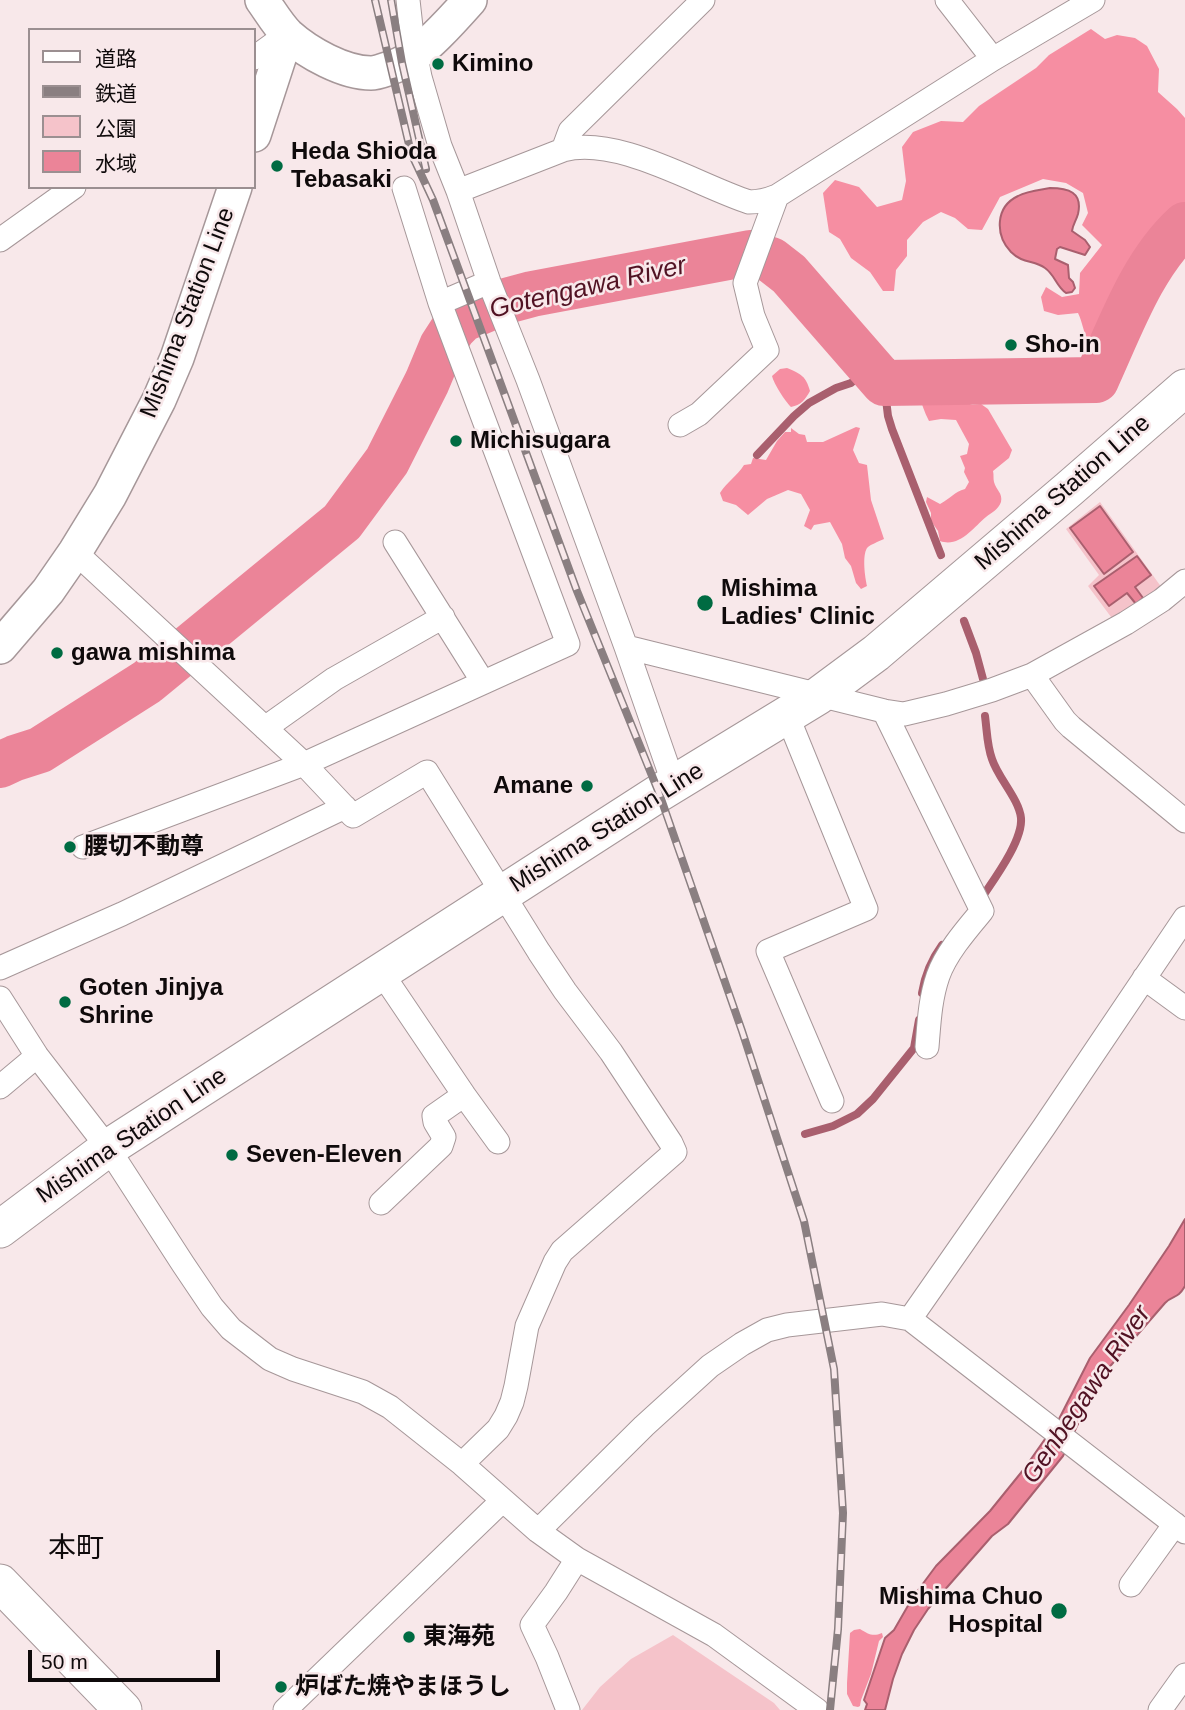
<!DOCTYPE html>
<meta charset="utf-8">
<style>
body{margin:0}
#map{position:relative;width:1185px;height:1710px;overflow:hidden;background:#f8e8ea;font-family:Arial,"Noto Sans JP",sans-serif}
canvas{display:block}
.legend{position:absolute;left:28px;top:28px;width:228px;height:161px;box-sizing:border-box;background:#f8e8ea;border:2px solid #9b8f91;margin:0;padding:9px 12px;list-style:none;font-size:21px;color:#0f0a0b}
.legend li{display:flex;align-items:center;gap:14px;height:35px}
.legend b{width:35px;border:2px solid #9b8f91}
.scale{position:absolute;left:28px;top:1650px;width:192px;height:32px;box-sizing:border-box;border:4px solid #0f0a0b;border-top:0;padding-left:9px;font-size:21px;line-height:24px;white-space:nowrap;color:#0f0a0b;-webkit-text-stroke:5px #f8e8ea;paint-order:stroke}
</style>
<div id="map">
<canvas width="1185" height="1710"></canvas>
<ul class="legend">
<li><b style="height:9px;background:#fff"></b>道路</li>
<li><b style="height:9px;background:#8a7f81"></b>鉄道</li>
<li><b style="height:19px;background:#f5c3ca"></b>公園</li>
<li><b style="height:19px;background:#eb8498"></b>水域</li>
</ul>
<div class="scale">50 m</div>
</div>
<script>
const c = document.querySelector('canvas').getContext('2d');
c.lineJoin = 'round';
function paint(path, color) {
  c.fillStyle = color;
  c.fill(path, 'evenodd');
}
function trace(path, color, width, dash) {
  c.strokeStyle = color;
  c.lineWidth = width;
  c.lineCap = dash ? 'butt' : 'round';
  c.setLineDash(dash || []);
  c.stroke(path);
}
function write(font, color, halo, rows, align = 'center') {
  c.font = font + ' Arial,"Noto Sans JP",sans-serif';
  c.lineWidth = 5;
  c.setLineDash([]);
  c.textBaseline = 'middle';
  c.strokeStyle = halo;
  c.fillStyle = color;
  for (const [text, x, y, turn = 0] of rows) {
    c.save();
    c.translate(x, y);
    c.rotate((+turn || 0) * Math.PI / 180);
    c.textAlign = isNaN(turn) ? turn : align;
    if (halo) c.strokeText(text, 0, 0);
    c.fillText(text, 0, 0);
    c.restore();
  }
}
paint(new Path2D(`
 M1100,502l62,86 -48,33 -26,-35 11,-11 -33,-46z
 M673,1635l101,68 6,7h-198l18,-23 31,-28z`), '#f5c3ca');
paint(new Path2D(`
 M1091,29l14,10 12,-4 18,3 12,8 12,23 -1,23 19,17 8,9v99l-10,12 -17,11 -20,33 -29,57 -13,1 -7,10c-6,-8 -6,-18 -11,-28l-20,2 -14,-4 -3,-14 5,-10 16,10 17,-3 1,-21 22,-28 -20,-20 6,-12 -5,-20 -17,-10 -23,-4 -43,18 -18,33 -14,-1 -13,-11 -14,-6 -18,10 -16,18v16l-11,14 -2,21h-11l-13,-19 -19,-14 -11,-19 -11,-7 -6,-39 12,-13 24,7 18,20 25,-7 4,-19 -4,-34 11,-15 28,-11 22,1 16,-16 57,-38 13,-13z
 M787,368c14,6 19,8 23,23 -5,9 -9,14 -19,16 -6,-6 -17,-23 -19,-31l8,-7z
 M921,388c4,1 9,1 13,3 11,7 10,16 27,9l11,5 9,-1 7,5 24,41 -3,8 -16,13c1,4 0,7 1,11 2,8 9,11 7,20 -3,8 -9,10 -15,15 -13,11 -27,31 -46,24l-2,-10 -7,-10v-8l-5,-11 1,-5 13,7c11,-6 14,-12 25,-15l4,-7 -5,-10 1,-4 -5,-12 7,-2 2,-10 -13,-24 -15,-1 -12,2c-5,-9 -7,-18 -11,-27z
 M856,427l4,1 -7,22 6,13 8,2 4,35 13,39c-6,3 -13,5 -17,9 -5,8 -2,29 0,38l-6,3 -5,-6 -5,-17 -6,-8 -3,-14 -12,-22 -16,3 -3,5 -7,-4 6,-16 -9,-16 -13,-4 -21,9 -19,16 -12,-10 -13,-4 -3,-8c7,-11 17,-17 24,-28l7,-1 2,-6 13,2 11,-19 8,-9h6v-4l8,6 6,1 2,7h16z
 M860,1629c8,5 13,8 22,4l1,4 -4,4 -8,33 -10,26 -1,6 -2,1 -5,-1 -6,-12v-11l3,-50 4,-3z`), '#f68ea2');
const water = new Path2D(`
 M1050,188c18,0 33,4 28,26 -2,7 -5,10 -6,17l13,9 5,7 -5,8 -25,-8 -3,2 -2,10 13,6 1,13 4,4 2,6 -3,4 -6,1c-10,-7 -11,-18 -21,-25 -11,-8 -22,-4 -34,-16 -16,-17 -16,-45 7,-56 9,-5 21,-6 32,-8z
 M1100,506l33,46 -29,22 -34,-46z
 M1137,556l14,19 -16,12 8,11 -7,6 -9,-11 -18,13 -15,-20z
 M1185,1219v67c-8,14 -11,8 -20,17l-66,76 -36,77 -55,68 -16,12 -64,73 -14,21 -12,24 -9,25 -8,31h-20l2,-6 -3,-4 21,-62 9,-8 19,-33 23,-31 54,-55 34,-42 35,-50 31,-61 39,-53 40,-59z`);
paint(water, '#eb8498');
trace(water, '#a95f6e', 2);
trace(new Path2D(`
 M884,383l4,33 4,13 49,126
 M757,455l37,-39 15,-13 27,-15 15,-5 19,-16
 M964,621l12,32 7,26
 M983,896c12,-18 40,-56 38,-78 -2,-19 -23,-40 -29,-59 -5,-13 -5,-28 -7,-43
 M922,993c3,-19 9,-33 20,-48
 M805,1134l28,-8 24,-12 16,-15 41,-51 5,-28`), '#a95f6e', 8);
trace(new Path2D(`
 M0,765l15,-7 25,-8 107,-68 195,-160 45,-61 40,-79 15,-36 11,-17 10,-10 43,-18 26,-7 218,-41 21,7 18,14 95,109 212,-3c24,-52 46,-116 89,-155`), '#eb8498', 46);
const street = new Path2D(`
 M408,0l4,36 8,41 20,69 18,45 31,91 39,98 98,267 48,138
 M947,0l46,59
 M254,58l33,-24
 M563,150l7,-19 133,-131
 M458,191l105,-41c54,-15 134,35 186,52 11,0 18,-2 28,-6l216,-137 100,-59
 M0,240l74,-53
 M440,303l49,-21
 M680,425l19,-11 68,-64 -14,-34 -8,-33 32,-87
 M395,542l88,140
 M75,552l229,212 49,52 74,-44 112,180 26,39 46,61 60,91 4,9 -113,99 -7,11 -28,64 -11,60 -4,16 -6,14 -8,13 -36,35
 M626,647l258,64 20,3 42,-10 46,-14 40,-15 94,-52 36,-23 23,-19
 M1032,675l33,46 6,6 114,94
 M884,711l98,200c-15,18 -36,42 -44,65 -8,23 -9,47 -11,71
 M787,715l79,194 -98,42 64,150
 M265,728l69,-49 109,-62
 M83,847l221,-83 264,-120 -128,-341 -36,-115
 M0,968l122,-54 223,-107
 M381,972l83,123 34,47
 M1144,978l41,30
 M0,998l37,58 71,92 75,116 29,43 19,22 39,30 23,10 70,23 27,15 72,57 76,67 39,28 137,76 103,75
 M0,1087l37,-31
 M381,1203l60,-57 3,-9 -9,-15 -1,-6 30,-21
 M910,1319l134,-192 141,-209
 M538,1531l106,-105 66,-60 32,-22 25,-14 20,-5 95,-11 28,5 275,213
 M1131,1585l44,-61
 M285,1710l218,-210
 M568,1710l-21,-53 -15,-32 24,-33 21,-33
 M1160,1710l25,-35`);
const secondary = new Path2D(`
 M262,0c8,11 16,25 26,35 20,18 56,38 83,38 7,0 25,-7 31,-10 21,-10 52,-45 68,-63
 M254,135l33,-101
 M0,647l48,-56 27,-39 35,-57 49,-95 18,-42 58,-171`);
const primary = new Path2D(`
 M0,1229l108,-81 551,-355 159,-97 58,-43 193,-164 116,-101
 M0,1583l123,127`);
trace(street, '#a69799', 25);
trace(secondary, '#a69799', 36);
trace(primary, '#a69799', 39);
trace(street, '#fff', 23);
trace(secondary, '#fff', 33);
trace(primary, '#fff', 37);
const rail = new Path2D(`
 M375,0l36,153 22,47 144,391 82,202 83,238 62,190 30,148 9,144 -5,116 -8,81
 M391,0l11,63 24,106`);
trace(rail, '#8a7f81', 8);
trace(rail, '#f8e8ea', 5, [16]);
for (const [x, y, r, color] of [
 [438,64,7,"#006b42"],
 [277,166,7,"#006b42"],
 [1011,345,7,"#006b42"],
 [456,441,7,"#006b42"],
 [705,603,9,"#006b42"],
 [57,653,7,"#006b42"],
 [587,786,7,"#006b42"],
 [70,847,7,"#006b42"],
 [65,1002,7,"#006b42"],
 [232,1155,7,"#006b42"],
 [1059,1611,9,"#006b42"],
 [409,1637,7,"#006b42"],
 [281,1687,7,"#006b42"]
]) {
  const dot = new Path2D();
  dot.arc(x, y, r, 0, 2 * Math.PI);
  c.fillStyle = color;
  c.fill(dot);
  trace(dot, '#f8e8ea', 2.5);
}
write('bold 24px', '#0f0a0b', '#f8e8ea', [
 ["Kimino",452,64],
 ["Heda Shioda",291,152],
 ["Tebasaki",291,180],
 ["Sho-in",1025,345],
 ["Michisugara",470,441],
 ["Mishima",721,589],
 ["Ladies' Clinic",721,617],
 ["gawa mishima",71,653],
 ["Amane",573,786,"right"],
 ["腰切不動尊",84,847],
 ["Goten Jinjya",79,988],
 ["Shrine",79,1016],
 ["Seven-Eleven",246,1155],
 ["Mishima Chuo",1043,1597,"right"],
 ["Hospital",1043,1625,"right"],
 ["東海苑",423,1637],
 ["炉ばた焼やまほうし",295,1687]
], 'left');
write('24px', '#0f0a0b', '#f8e8ea', [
 ["Mishima Station Line",188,313,-69],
 ["Mishima Station Line",1063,493,-41],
 ["Mishima Station Line",607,828,-32],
 ["Mishima Station Line",132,1136,-34]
]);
write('italic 26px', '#511223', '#f8e8ea', [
 ["Gotengawa River",588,288,-13],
 ["Genbegawa River",1087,1395,-56]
]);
write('28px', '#0f0a0b', '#f8e8ea', [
 ["本町",76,1549]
]);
</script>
